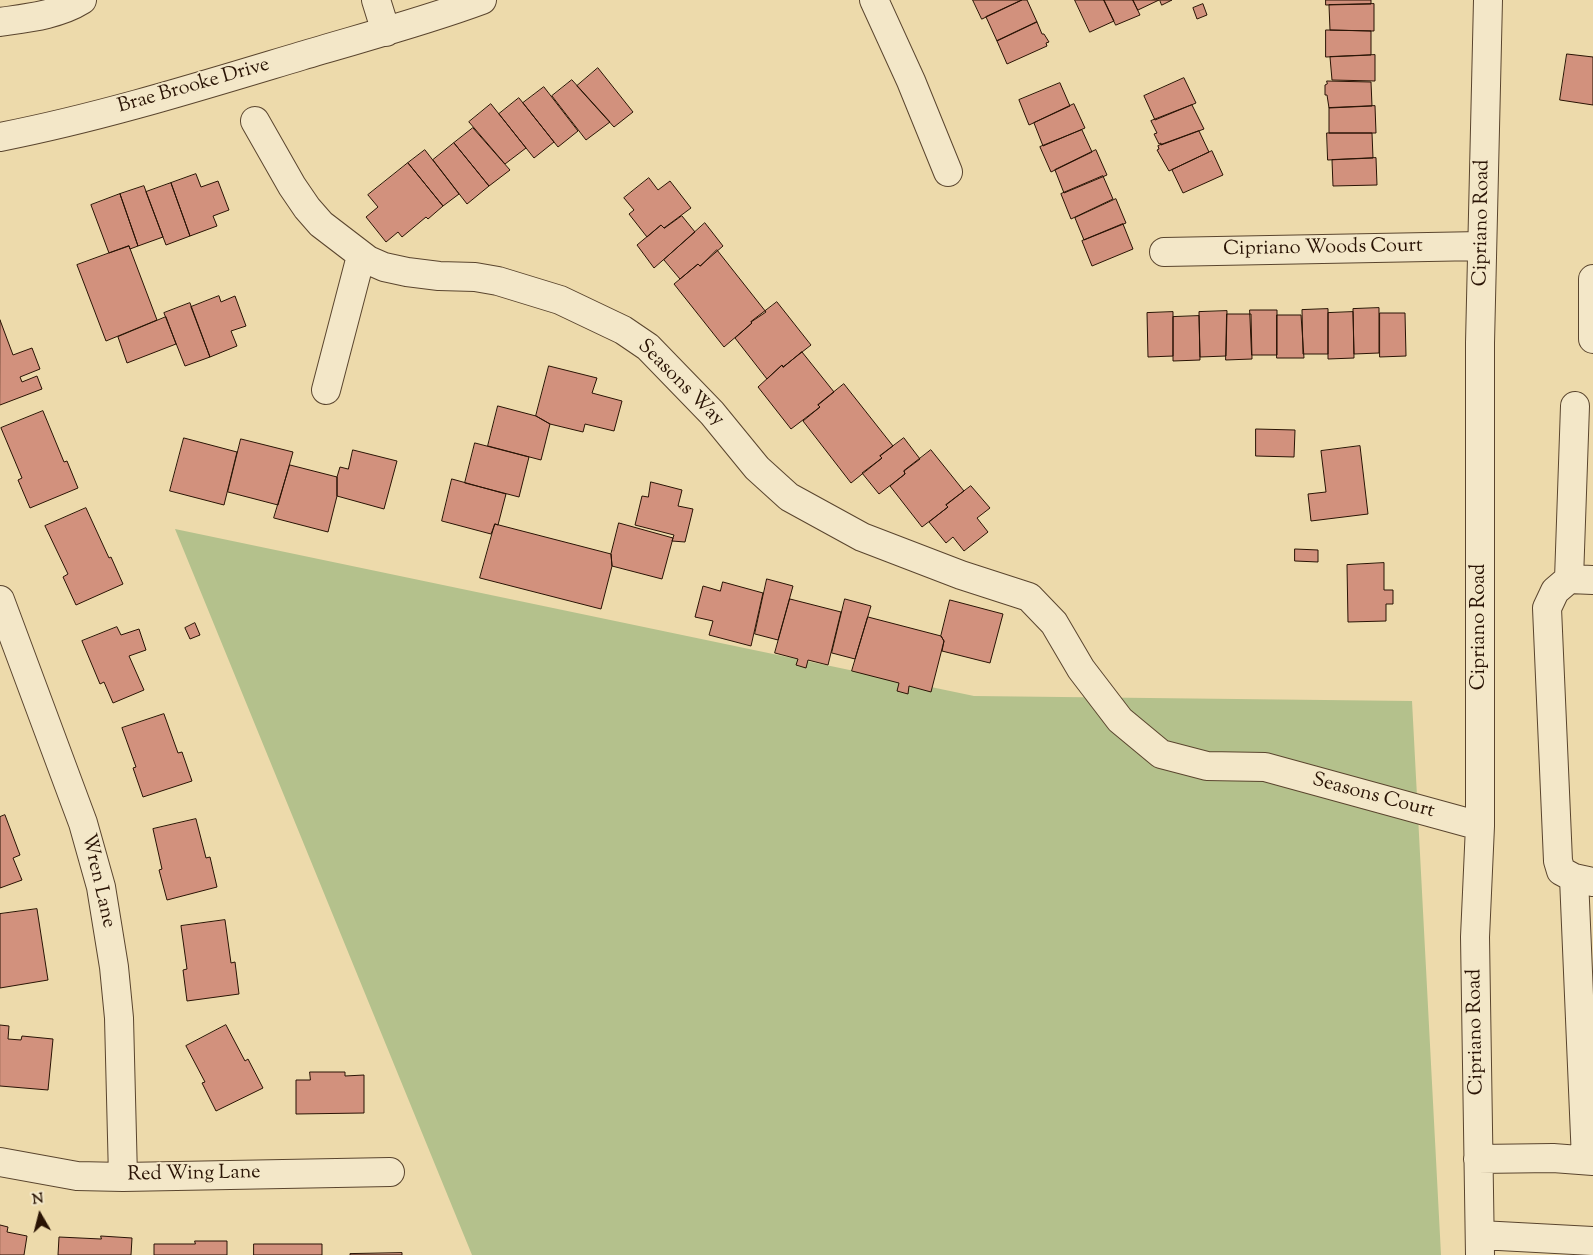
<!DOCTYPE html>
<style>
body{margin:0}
#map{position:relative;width:1593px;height:1255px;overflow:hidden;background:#eddaab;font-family:"Sorts Mill Goudy",serif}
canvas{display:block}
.north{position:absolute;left:15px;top:1190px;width:50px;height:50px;-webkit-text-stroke:4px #f3e7c8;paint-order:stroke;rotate:352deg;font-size:14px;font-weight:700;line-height:20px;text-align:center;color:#291304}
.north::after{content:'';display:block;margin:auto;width:18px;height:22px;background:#291304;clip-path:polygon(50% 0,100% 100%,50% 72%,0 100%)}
</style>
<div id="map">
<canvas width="1593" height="1255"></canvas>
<div class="north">N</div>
</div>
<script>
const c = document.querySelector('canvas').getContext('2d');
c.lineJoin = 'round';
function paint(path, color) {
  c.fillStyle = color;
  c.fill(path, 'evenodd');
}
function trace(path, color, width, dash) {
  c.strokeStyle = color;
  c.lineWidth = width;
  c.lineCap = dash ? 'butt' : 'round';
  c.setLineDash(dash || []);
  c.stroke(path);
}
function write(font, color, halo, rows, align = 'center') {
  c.font = font + ' "Sorts Mill Goudy",serif';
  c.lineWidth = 4;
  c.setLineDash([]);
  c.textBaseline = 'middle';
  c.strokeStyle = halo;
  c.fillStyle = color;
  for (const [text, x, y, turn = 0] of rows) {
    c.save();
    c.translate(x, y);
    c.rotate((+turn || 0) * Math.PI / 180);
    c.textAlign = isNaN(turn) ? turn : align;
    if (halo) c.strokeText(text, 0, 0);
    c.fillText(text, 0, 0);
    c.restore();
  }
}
paint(new Path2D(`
 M175,529l799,167 438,5 29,554h-969z`), '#b4c18c');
const building = new Path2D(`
 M973,0h49l-40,19z
 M1022,0h5l10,22 -40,19 -11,-24z
 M1075,0h29l10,21 -24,11z
 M1104,0h29l7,15 -24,10z
 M1133,0h26l-21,10z
 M1160,0h12l-10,5z
 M1326,0h45v4l-45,1z
 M1203,4l4,11 -10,4 -4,-11z
 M1374,4v27l-44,-1 -1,-25z
 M1037,22l5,12h2l5,8 -3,1 1,3 -40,18 -10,-23z
 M1326,30l45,1v24l-45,2z
 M1567,54l26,3v48l-33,-5z
 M1375,55v26l-43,-1 -2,-23z
 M598,68l35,44 -19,15 -37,-41z
 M1184,78l12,25 -41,17 -11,-24z
 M572,80l38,42 -24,18 -34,-44z
 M1327,81l44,1 1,24 -43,2 -2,-13h-2v-10l2,-1z
 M1060,83l10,23 -41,19 -10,-25z
 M544,87l34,44 -20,16 -35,-44z
 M519,98l35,44 -20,16 -35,-44z
 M491,104l35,44 -21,16 -36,-42z
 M1074,104l11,24 -42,18 -9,-23z
 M1192,105l12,24 -43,16v-2l-2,1 -5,-10 3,-1 -6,-12z
 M1375,106l1,27h-47v-25z
 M473,128l37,42 -21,16 -35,-43z
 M1082,130l10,22 -41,20 -11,-25z
 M1199,131l10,21 -40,19 -12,-21 2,-1 -1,-3z
 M1327,133h45l1,25 -45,2z
 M454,143l35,43 -22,18 -34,-44z
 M425,150l34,44 -16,12 -35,-43z
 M1096,150l11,25 -43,18 -9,-23z
 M1212,151l11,24 -40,18 -11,-23z
 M1376,158l1,27 -44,1 -1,-26z
 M408,163l35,43 -15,13 -2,-2 -24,20 -4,-5 -12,10 -20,-25 12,-10 -10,-12z
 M196,174l5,13 17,-6 11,29 -16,6 4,10 -27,10 -19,-53z
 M1103,176l10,23 -42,20 -10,-25z
 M649,178l9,12 12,-9 21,27 -27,20 -3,-3 -14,12 -18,-23 5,-4 -10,-12z
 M171,183l19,53 -24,9 -20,-53z
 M144,186l19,51 -25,9 -18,-52z
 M120,194l18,52 -8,3 -1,-3 -20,7 -18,-48z
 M1116,199l10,24 -42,17 -9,-22z
 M682,216l13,16 -41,36 -17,-23 24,-20 3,3z
 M705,223l18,23 -23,20 -2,-2 -18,15 -16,-19z
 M1123,224l10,25 -41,17 -10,-25z
 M129,246l28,74 -51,21 -29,-76z
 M717,250l49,62 -15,10 1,1 -28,24 -50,-63 24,-20 2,2z
 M219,296l2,6 14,-6 11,30 -15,5 6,15 -27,11 -19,-50z
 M777,302l34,43 -28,22 -1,-2 -15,14 -32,-41 17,-15 -1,-1z
 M190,303l20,54 -25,9 -21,-53z
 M1379,308v45l-25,1 -1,-45z
 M1328,309v45h-25l-1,-44z
 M1250,310h27v45h-25z
 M1227,311l-1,45 -26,1 -1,-45z
 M1173,312v44l-25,1 -1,-44z
 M1353,312l1,46 -26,1v-46z
 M1380,313h25l1,43 -26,1z
 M1227,314h24l1,45 -26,1z
 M1277,315h24l3,43h-27z
 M1199,316l1,44 -27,1v-44z
 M166,317l10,27 -49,19 -9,-26z
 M0,320l13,35 19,-7 8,21 -20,8 2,5 15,-6 5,13 -42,16z
 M802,352l32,40 -16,13 2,2 -29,22 -33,-42 24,-22 1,2z
 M549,366l48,12 -5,15 30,8 -8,30 -29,-7 -2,8 -33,-8 -14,-8z
 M844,384l49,62 -13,10 2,2 -31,25 -48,-62 17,-14 -2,-2z
 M498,406l38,10 14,8 -9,36 -53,-14z
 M43,411l21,51 3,-1 11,27 -48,20 -12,-28 4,-2 -21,-50z
 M1256,429l39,1 -1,27 -38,-1z
 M184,438l53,14 -13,53 -54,-14z
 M904,438l16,21 -16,12 1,3 -26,20 -17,-21 20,-15 -2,-2z
 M241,439l52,13 -15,53 -50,-13z
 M475,443l54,14 -10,40 -54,-14z
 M1360,446l8,68 -57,7 -3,-27 18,-2 -5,-41z
 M353,450l44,11 -13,48 -47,-13v-19l3,-10 8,2z
 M931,450l33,41 -18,14 2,2 -26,20 -32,-41 15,-12 -1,-3z
 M290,465l47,12v19l-9,36 -54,-14z
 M452,479l54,15 -8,31 -3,-1 -4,10 -49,-13z
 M651,482l31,8 -4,16 15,3 -8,33 -13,-1 2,-6 -39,-10 7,-29 6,1z
 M971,486l19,22 -13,10 11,14 -24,19 -11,-14 -7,6 -17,-21 19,-15 -2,-2z
 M86,508l23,50 2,-1 12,27 -47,21 -13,-28 5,-3 -23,-48z
 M619,523l54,15 -11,41 -50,-13 -1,-12z
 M495,524l116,30 1,12 -11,43 -121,-31z
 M1295,549l23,1v12l-23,-1z
 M1384,563v27h9v14h-7v17l-38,1 -1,-57z
 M767,579l26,7 -15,54 -23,-6z
 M723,582l40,11 -12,53 -42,-11 4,-14 -18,-4 8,-31 17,5z
 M790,599l51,13 -13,53 -20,-5 -2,8 -10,-3 2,-6 -23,-6z
 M845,599l26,7 -16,53 -23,-6z
 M950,600l53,14 -13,49 -48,-12 2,-10 -3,-5z
 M868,617l73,19 3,5 -13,51 -22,-6 -1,8 -11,-3 2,-8 -47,-12z
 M195,623l5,12 -10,4 -5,-11z
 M117,627l4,8 18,-6 7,21 -17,6 15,34 -31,13 -9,-21 -4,2 -18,-43z
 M164,714l14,39 4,-1 10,29 -49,16 -10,-29 3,-1 -14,-39z
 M5,815l15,40 -7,3 9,22 -22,8v-71z
 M196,819l10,39 4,-1 7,30 -50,13 -8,-30 3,-1 -9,-40z
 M37,909l11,71 -48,8v-74z
 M225,920l6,43 4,-1 4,32 -52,7 -4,-31 4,-1 -6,-43z
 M0,1025l9,1 -1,13 13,1 1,-4 31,3 -5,51 -48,-4z
 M226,1025l19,36 3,-2 15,29 -47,23 -14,-28 3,-1 -19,-36z
 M310,1072h35v4l19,-1v38l-68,1v-34h14z
 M0,1225l8,2 -1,5 20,4 -3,19h-24z
 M101,1236l31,2 -1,17h-73l1,-18 42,2z
 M195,1241h32v14h-73v-11h41z
 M254,1244h68v11h-68z
 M402,1253v2h-52v-1z`);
paint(building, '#d2917d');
trace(building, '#291304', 1);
const minor = new Path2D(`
 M376,0l10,32
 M874,0l37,81 37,91
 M0,22c27,-4 58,-7 82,-22
 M255,121l37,65 15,22 14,16 47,36 16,7 23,5 32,4 36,1 23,4 62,19 63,30 25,17 64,66 45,55 32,29 73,40 99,38 68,22 25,26 27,46 39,51 41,34 46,12 58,1 215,59
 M0,137c102,-20 201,-51 301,-81 60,-18 122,-34 181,-56
 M1164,252l317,-6
 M1593,279v60
 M326,390l35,-134
 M1575,406l-6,173 24,1
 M1569,579l-14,12 -8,17 11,253 3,10 13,7 19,4
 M0,600l83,223 18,64 13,80 5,51 4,159
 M1574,878l12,282
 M1478,1159l75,-1 40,3
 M0,1162l77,14 46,1 267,-5
 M1480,1235l113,6
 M1480,1255l-5,-318 5,-111v-483l8,-343`);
trace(minor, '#5a452e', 30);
trace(minor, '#f3e7c8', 28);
write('20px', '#291304', '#f3e7c8', [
 ["Brae Brooke Drive",194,87,-16],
 ["Cipriano Road",1483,223,-89],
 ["Cipriano Woods Court",1323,249,-1],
 ["Seasons Way",680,384,45],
 ["Cipriano Road",1481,627,-90],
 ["Seasons Court",1373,797,15],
 ["Wren Lane",97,881,77],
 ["Cipriano Road",1477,1032,-91],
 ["Red Wing Lane",194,1175,-1]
]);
</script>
